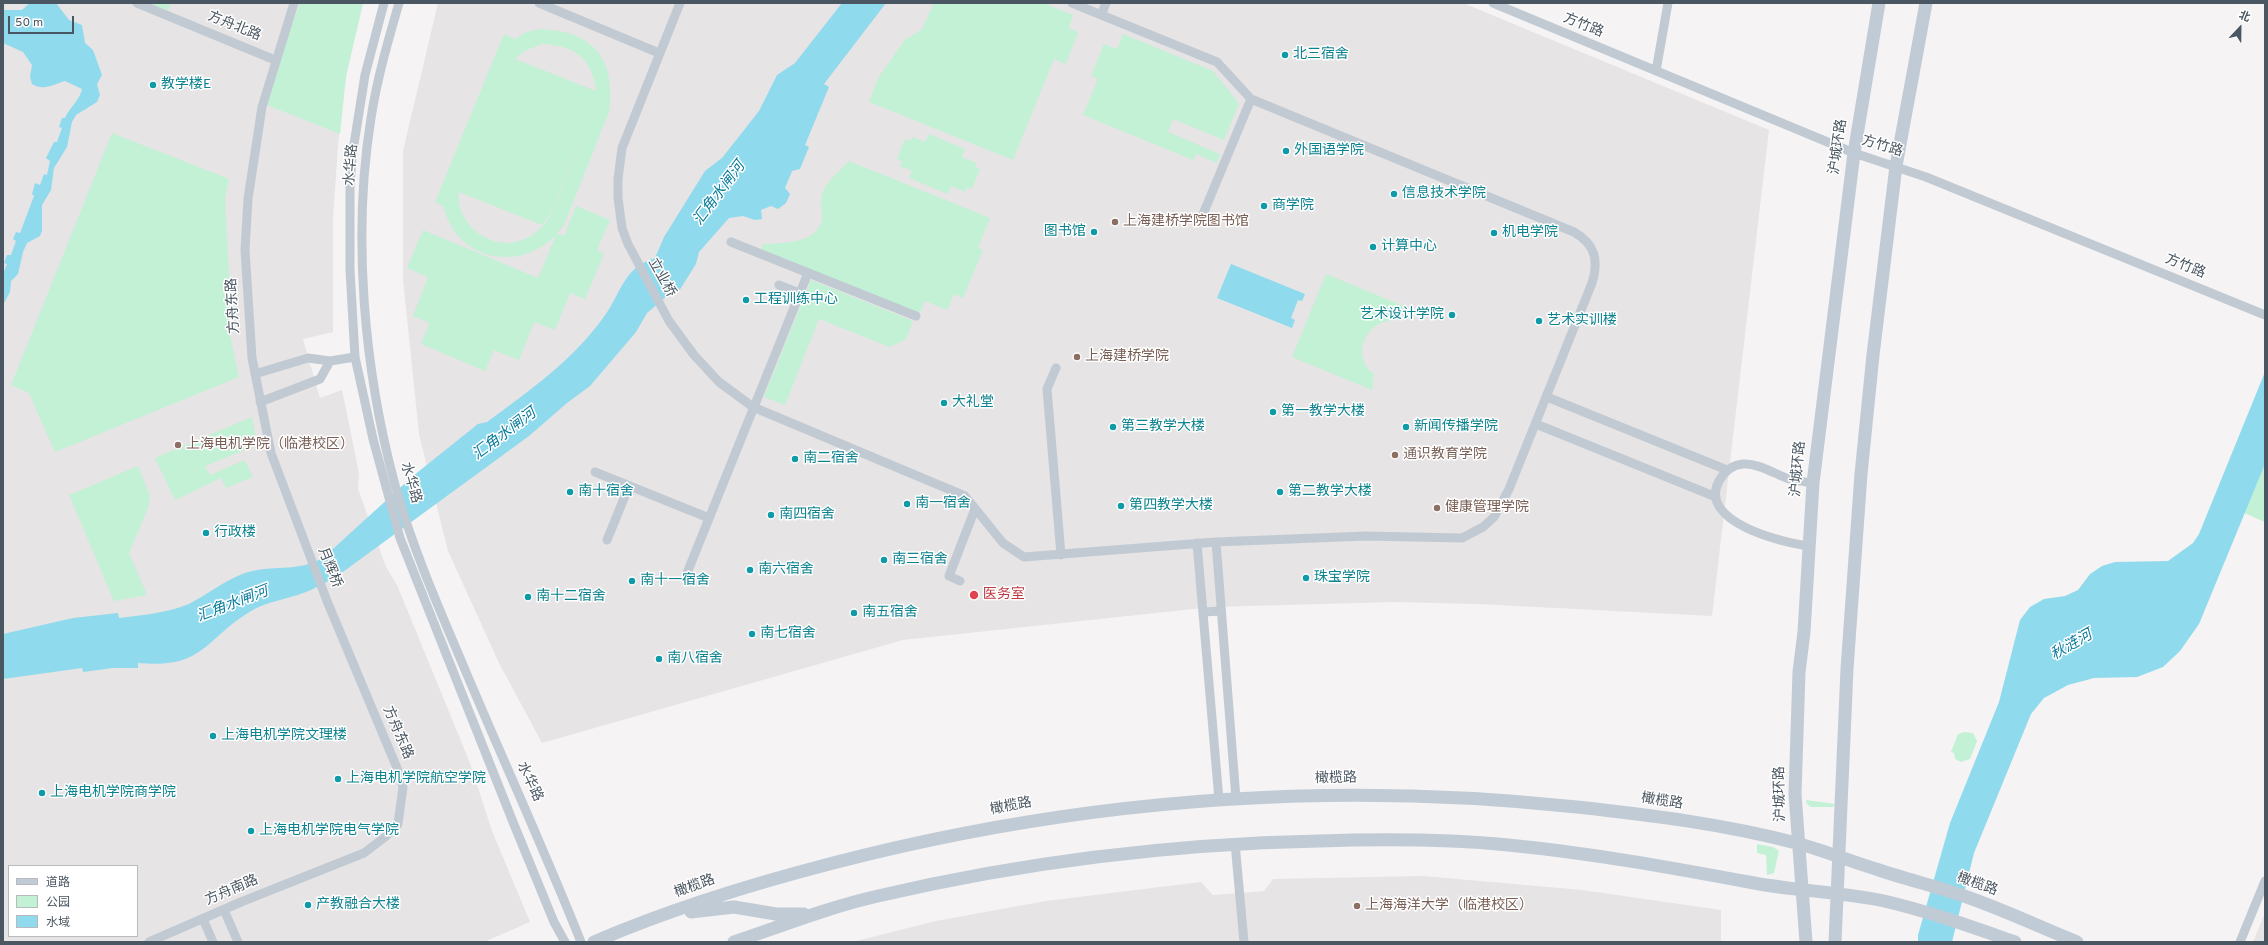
<!DOCTYPE html>
<meta charset="utf-8">
<style>
body{margin:0}
#map{position:relative;width:2268px;height:945px;overflow:hidden;background:#f5f3f3;font-family:Overpass,"Noto Sans SC",sans-serif}
canvas{display:block}
.frame{position:absolute;inset:0;border:4px solid #4a5661;pointer-events:none}
.legend{position:absolute;left:8px;top:865px;width:130px;height:72px;box-sizing:border-box;background:#fff;border:1px solid #b7bbc0;margin:0;padding:5px 7px;list-style:none;font-size:12px;color:#4a5661}
.legend li{display:flex;align-items:center;gap:8px;height:20px}
.legend b{width:20px;border:1px solid #b7bbc0}
.north{position:absolute;left:2220px;top:8px;width:40px;height:40px;-webkit-text-stroke:3px #fff;paint-order:stroke;rotate:22deg;font-size:11px;font-weight:700;line-height:16px;text-align:center;color:#4a5661}
.north::after{content:'';display:block;margin:auto;width:14px;height:18px;background:#4a5661;clip-path:polygon(50% 0,100% 100%,50% 72%,0 100%)}
.scale{position:absolute;left:8px;top:16px;width:66px;height:18px;box-sizing:border-box;border:2px solid #4a5661;border-top:0;padding-left:5px;font-size:12px;line-height:14px;white-space:nowrap;color:#4a5661;-webkit-text-stroke:3px #fff;paint-order:stroke}
</style>
<div id="map">
<canvas width="2268" height="945"></canvas>
<div class="frame"></div>
<ul class="legend">
<li><b style="height:5px;background:#c1cbd6"></b>道路</li>
<li><b style="height:11px;background:#c3f1d5"></b>公园</li>
<li><b style="height:11px;background:#90daee"></b>水域</li>
</ul>
<div class="north">北</div>
<div class="scale">50 m</div>
</div>
<script>
const c = document.querySelector('canvas').getContext('2d');
c.lineJoin = 'round';
function paint(path, color) {
  c.fillStyle = color;
  c.fill(path, 'evenodd');
}
function trace(path, color, width, dash) {
  c.strokeStyle = color;
  c.lineWidth = width;
  c.lineCap = dash ? 'butt' : 'round';
  c.setLineDash(dash || []);
  c.stroke(path);
}
function write(font, color, halo, rows, align = 'center') {
  c.font = font + ' Overpass,"Noto Sans SC",sans-serif';
  c.lineWidth = 3;
  c.setLineDash([]);
  c.textBaseline = 'middle';
  c.strokeStyle = halo;
  c.fillStyle = color;
  for (const [text, x, y, turn = 0] of rows) {
    c.save();
    c.translate(x, y);
    c.rotate((+turn || 0) * Math.PI / 180);
    c.textAlign = isNaN(turn) ? turn : align;
    if (halo) c.strokeText(text, 0, 0);
    c.fillText(text, 0, 0);
    c.restore();
  }
}
paint(new Path2D(`
 M3,3h360l-17,73 -8,70 -5,72v114l-30,7 17,59 22,-8 17,83 -1,16 28,78 11,18 73,178 22,68 38,91 -46,20h-481zM9,866h128v70h-128z
 M438,3h1025l306,127 -57,486 -234,-12 -84,-2 -182,5 -309,33 -361,103 -43,-80 -51,-112 -29,-117 -16,-155v-128z
 M1423,876l159,14 139,20v32h-869l84,-21 110,-20 155,-19 12,13 51,-4 9,-12z
 M2265,913v29h-12z`), '#e6e4e5');
paint(new Path2D(`
 M149,3h22l-4,8z
 M300,3h63l-17,73 -6,58 -73,-29 11,-43z
 M934,3h109l30,12 -4,13 9,4 -12,32 -12,-5 -41,101 -144,-58 9,-24 27,-38 17,-11z
 M540,29c54,2 76,30 69,83l-45,113 -7,8 7,3 12,-30 34,14 -13,30 7,4 -19,45 -15,-6 -15,37 -21,-8 -15,38 -25,-10 -9,21 -64,-27 9,-21 -17,-7 15,-39 -21,-9 16,-38 115,48 18,-43c-28,30 -77,30 -102,-4 -5,-7 -8,-16 -11,-25l-8,-4 69,-168 11,5 11,-7zM542,44c31,1 51,14 54,47l-81,-32 9,-8zM594,108l-44,109c-9,12 -19,22 -35,25 -29,6 -60,-21 -56,-50l83,33 8,-10z
 M1123,34l90,37 26,33 -15,36 -51,-21 -5,13 52,22 -3,9 -21,-9 -3,6 -110,-45 15,-36 -7,-3 13,-32 13,5z
 M112,133l117,46 -4,19 5,97 -2,30 11,52 -184,75 -26,-59 -18,-8z
 M929,134l36,15 -3,8 15,6 -2,4 5,2 -8,20 -5,-2 -2,5 -14,-6 -3,8 -39,-16 3,-7 -12,-5 2,-5 -5,-2 8,-20 5,2 2,-4 13,5z
 M849,161l141,57 -12,30 5,2 -20,48 -9,-4 -7,16 -22,-9 -6,14 -158,-65 2,-6c19,-1 55,0 59,-25 1,-8 -3,-19 1,-28 5,-11 18,-21 26,-30z
 M1326,274l80,33 -9,13c-30,-2 -48,35 -23,54l-2,16 -80,-33z
 M811,280l102,41 -7,18 -16,8 -71,-28 -34,86 -21,-8z
 M252,417l5,28 -52,21 5,9 35,-15 8,17 -27,11 -5,-10 -46,22 -20,-42z
 M2265,464v58l-21,-9z
 M138,466l12,30 -2,12 -19,45 18,42 -33,6 -45,-106z
 M1965,732l8,1 4,8 -7,18 -9,3 -6,-3 -1,-6 -3,-1 7,-18z
 M1806,800l29,4 -2,3h-22l-4,-3z
 M1757,844l16,3 6,4 -5,22 -7,2 -1,-20 -9,-2z`), '#c3f1d5');
paint(new Path2D(`
 M30,3h26l13,17 13,5 3,18 8,7 9,25 -5,9 3,11 -3,7 -21,13 -4,7 -5,25 -13,21 -3,22 -9,15v26l-2,5 -13,7 -4,9 -5,22 -7,7 -1,11 -7,13v-31l4,-10 -3,-1 3,-8h4l5,-14 -3,-2 3,-7 4,1 14,-37 -2,-2 3,-11 5,2 4,-11 3,1 3,-14 -4,-3 8,-16h3l5,-14 -3,-1 3,-9h3c4,-10 15,-18 17,-29l-17,-8c-13,4 -21,10 -33,3l-2,-7 2,-12 -9,-13 -20,-9v-33h19z
 M842,3h44l-62,81 5,3 -24,58 4,2 -9,22 -8,2 -7,17 5,6 -4,9 -8,6 -7,-3 -10,4 1,9 -7,1 -12,-4 -14,2 -30,34 -3,12 -17,27 -11,4 -21,18 -11,19 -46,54 -23,17 -38,33 -193,141c-10,5 -20,11 -30,15 -18,7 -38,9 -55,19 -48,29 -46,58 -113,52v5h-25l-30,4 -1,-4 -79,11v-45l70,-16 45,-5 1,5c23,-3 49,-5 70,-14 19,-10 36,-24 56,-31 28,-9 50,0 78,-15l90,-82 65,-52 9,-2c42,-31 85,-61 116,-104 18,-23 19,-50 52,-60l9,-21 41,-66 17,-13 37,-47 18,-36 18,-12z
 M1231,264l74,30 -3,7 -4,-1 -7,18 4,2 -3,8 -75,-30z
 M2265,372v92l-66,160 -19,27 -17,16 -26,10 -43,1 -26,7 -24,13 -13,16 -57,139 -22,89h-34v-7l32,-112 49,-121 21,-82 10,-13 14,-8 21,-3 13,-6 12,-16 12,-8 13,-4 53,-1 25,-18 6,-9z`), '#90daee');
trace(new Path2D(`
 M137,3l138,57
 M384,3l-19,72 -13,82 -2,30v83l5,87 18,82 27,99 113,284 41,100 11,20
 M399,3c-11,38 -22,76 -28,115 -19,118 -7,252 24,367 17,62 43,121 68,180 39,93 81,184 118,277
 M539,3l120,50
 M680,3l-58,145 -4,31v19l4,30 6,16 41,77 25,34 25,27 34,25 212,89 38,47 21,14 192,-15 150,-6 96,2 21,-11 11,-10 15,-28 83,-206c7,-23 3,-39 -18,-51l-323,-133 -34,-37 -145,-59
 M1493,3l361,150 72,24 339,138
 M1101,15l5,-12
 M1656,71l12,-68
 M1201,219l50,-120
 M731,242l185,74
 M779,285l20,8
 M1056,368l-9,21 14,166
 M255,374l53,-16 22,3 25,-4
 M1547,397l180,73
 M260,402l60,-23 10,-18
 M1536,424l180,73
 M595,472l114,46
 M607,540l22,-54
 M1216,542l20,257
 M1197,543l22,257
 M1810,546c-27,-3 -113,-24 -91,-65 5,-9 13,-16 24,-17 15,-1 32,10 46,15 8,2 17,3 24,4
 M687,573l121,-300
 M960,581l-11,-5 26,-67
 M1203,612l18,-1
 M1235,843l9,99
 M224,910l14,32
 M203,919l10,23
 M149,942l92,-40 123,-49 21,-16 13,-13 5,-37 -6,-19 -70,-167 -56,-148 -19,-95 -7,-108 3,-51 14,-92 32,-104
 M2240,942l25,-61`), '#c1cad2', 9);
trace(new Path2D(`
 M691,912l43,-5 42,7h28
 M594,942c76,-33 158,-58 239,-79 246,-64 492,-83 744,-56 73,8 147,17 219,36 27,7 53,18 80,26 29,10 59,17 88,27 38,13 76,31 113,46
 M734,942c48,-16 95,-35 144,-46 145,-34 292,-52 441,-55 63,-2 127,-2 189,4 83,8 165,23 246,38 43,8 87,9 130,18 44,10 88,26 131,41
 M1806,942l-11,-148 4,-122 5,-40 9,-149 41,-330 25,-150
 M1835,942l12,-273 14,-195 12,-119 23,-189 30,-163`), '#c1cbd6', 13);
for (const [x, y, r, color] of [
 [1285,55,4,"#0f9aa8"],
 [153,85,4,"#0f9aa8"],
 [1286,151,4,"#0f9aa8"],
 [1394,194,4,"#0f9aa8"],
 [1264,206,4,"#0f9aa8"],
 [1115,222,4,"#8d6e63"],
 [1094,232,4,"#0f9aa8"],
 [1494,233,4,"#0f9aa8"],
 [1373,247,4,"#0f9aa8"],
 [746,300,4,"#0f9aa8"],
 [1452,315,4,"#0f9aa8"],
 [1539,321,4,"#0f9aa8"],
 [1077,357,4,"#8d6e63"],
 [944,403,4,"#0f9aa8"],
 [1273,412,4,"#0f9aa8"],
 [1113,427,4,"#0f9aa8"],
 [1406,427,4,"#0f9aa8"],
 [178,445,4,"#8d6e63"],
 [1395,455,4,"#8d6e63"],
 [795,459,4,"#0f9aa8"],
 [570,492,4,"#0f9aa8"],
 [1280,492,4,"#0f9aa8"],
 [907,504,4,"#0f9aa8"],
 [1121,506,4,"#0f9aa8"],
 [1437,508,4,"#8d6e63"],
 [771,515,4,"#0f9aa8"],
 [206,533,4,"#0f9aa8"],
 [884,560,4,"#0f9aa8"],
 [750,570,4,"#0f9aa8"],
 [1306,578,4,"#0f9aa8"],
 [632,581,4,"#0f9aa8"],
 [974,595,5,"#e0444e"],
 [528,597,4,"#0f9aa8"],
 [854,613,4,"#0f9aa8"],
 [752,634,4,"#0f9aa8"],
 [659,659,4,"#0f9aa8"],
 [213,736,4,"#0f9aa8"],
 [338,779,4,"#0f9aa8"],
 [42,793,4,"#0f9aa8"],
 [251,831,4,"#0f9aa8"],
 [308,905,4,"#0f9aa8"],
 [1357,906,4,"#8d6e63"]
]) {
  const dot = new Path2D();
  dot.arc(x, y, r, 0, 2 * Math.PI);
  c.fillStyle = color;
  c.fill(dot);
  trace(dot, '#fff', 1.5);
}
write('14px', '#4a5661', '#fff', [
 ["方竹路",1583,26,22],
 ["方舟北路",234,27,22],
 ["沪城环路",1839,147,-82],
 ["方竹路",1882,147,17],
 ["水华路",352,165,-85],
 ["方竹路",2185,267,22],
 ["立业桥",661,278,61],
 ["方舟东路",234,306,-93],
 ["沪城环路",1799,469,-85],
 ["水华路",410,483,74],
 ["月辉桥",329,568,68],
 ["方舟东路",397,733,67],
 ["橄榄路",1336,779,-1],
 ["水华路",529,782,65],
 ["沪城环路",1781,794,-91],
 ["橄榄路",1662,802,9],
 ["橄榄路",1011,807,-11],
 ["橄榄路",1977,885,20],
 ["橄榄路",695,887,-20],
 ["方舟南路",232,891,-23]
]);
write('14px', '#0d838f', '#fff', [
 ["北三宿舍",1293,55],
 ["教学楼E",161,85],
 ["外国语学院",1294,151],
 ["信息技术学院",1402,194],
 ["商学院",1272,206],
 ["图书馆",1086,232,"right"],
 ["机电学院",1502,233],
 ["计算中心",1381,247],
 ["工程训练中心",754,300],
 ["艺术设计学院",1444,315,"right"],
 ["艺术实训楼",1547,321],
 ["大礼堂",952,403],
 ["第一教学大楼",1281,412],
 ["第三教学大楼",1121,427],
 ["新闻传播学院",1414,427],
 ["南二宿舍",803,459],
 ["南十宿舍",578,492],
 ["第二教学大楼",1288,492],
 ["南一宿舍",915,504],
 ["第四教学大楼",1129,506],
 ["南四宿舍",779,515],
 ["行政楼",214,533],
 ["南三宿舍",892,560],
 ["南六宿舍",758,570],
 ["珠宝学院",1314,578],
 ["南十一宿舍",640,581],
 ["南十二宿舍",536,597],
 ["南五宿舍",862,613],
 ["南七宿舍",760,634],
 ["南八宿舍",667,659],
 ["上海电机学院文理楼",221,736],
 ["上海电机学院航空学院",346,779],
 ["上海电机学院商学院",50,793],
 ["上海电机学院电气学院",259,831],
 ["产教融合大楼",316,905]
], 'left');
write('14px', '#785e54', '#fff', [
 ["上海建桥学院图书馆",1123,222],
 ["上海建桥学院",1085,357],
 ["上海电机学院（临港校区）",186,445],
 ["通识教育学院",1403,455],
 ["健康管理学院",1445,508],
 ["上海海洋大学（临港校区）",1365,906]
], 'left');
write('14px', '#be3a42', '#fff', [
 ["医务室",983,595]
], 'left');
write('italic 15px', '#0c7c9b', '#fff', [
 ["汇角水闸河",720,194,-53],
 ["汇角水闸河",505,435,-37],
 ["汇角水闸河",233,605,-21],
 ["秋涟河",2072,646,-30]
]);
</script>
